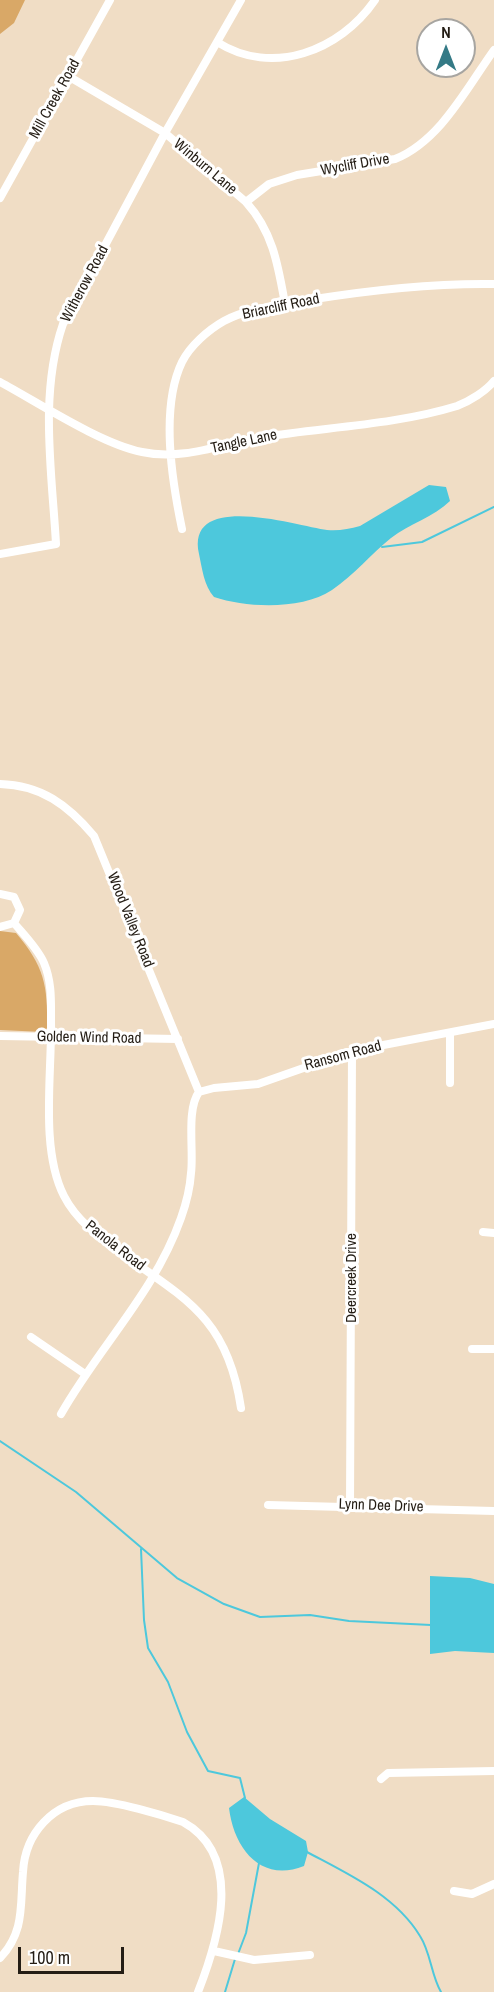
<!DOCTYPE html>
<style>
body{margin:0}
#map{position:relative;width:494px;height:1992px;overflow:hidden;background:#f0ddc5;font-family:"Archivo Narrow",sans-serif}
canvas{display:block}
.north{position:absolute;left:416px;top:18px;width:60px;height:60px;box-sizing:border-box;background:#fff;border:2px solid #a7a5a1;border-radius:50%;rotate:0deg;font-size:16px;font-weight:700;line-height:24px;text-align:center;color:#241d15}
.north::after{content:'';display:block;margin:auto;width:21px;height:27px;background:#347a86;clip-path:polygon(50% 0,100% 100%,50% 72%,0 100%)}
.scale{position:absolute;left:18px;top:1947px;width:106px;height:27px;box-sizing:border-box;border:3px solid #241d15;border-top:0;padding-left:8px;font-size:18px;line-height:21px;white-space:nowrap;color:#241d15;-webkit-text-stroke:4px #fff;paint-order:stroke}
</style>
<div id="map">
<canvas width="494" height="1992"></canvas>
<div class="north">N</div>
<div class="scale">100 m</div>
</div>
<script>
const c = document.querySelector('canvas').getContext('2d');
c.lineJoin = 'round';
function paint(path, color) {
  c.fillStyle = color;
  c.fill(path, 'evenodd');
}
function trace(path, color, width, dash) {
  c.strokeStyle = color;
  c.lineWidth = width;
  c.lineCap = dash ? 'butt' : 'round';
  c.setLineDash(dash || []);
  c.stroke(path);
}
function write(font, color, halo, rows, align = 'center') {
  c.font = font + ' "Archivo Narrow",sans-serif';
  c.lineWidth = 6;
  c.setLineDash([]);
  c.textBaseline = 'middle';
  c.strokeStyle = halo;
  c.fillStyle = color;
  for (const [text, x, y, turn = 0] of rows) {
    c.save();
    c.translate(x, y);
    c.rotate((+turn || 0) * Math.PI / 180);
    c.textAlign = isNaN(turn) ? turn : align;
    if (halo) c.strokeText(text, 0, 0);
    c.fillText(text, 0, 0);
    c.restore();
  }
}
paint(new Path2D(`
 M0,0h25l-11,23 -14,11z
 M0,931l16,2c28,33 32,52 31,95l-3,4 -44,-2z`), '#d9a867');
paint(new Path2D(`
 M429,485l17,2 4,14c-16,16 -41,23 -59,37 -20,16 -37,37 -59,52 -30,20 -85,18 -118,7 -10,-11 -12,-29 -15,-43 -14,-65 102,-27 128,-24 12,1 22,-1 33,-4z
 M430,1576l40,2 24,6v69l-39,-2 -25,3z
 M244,1797l26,22 36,22 2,11 -4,14c-43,17 -70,-17 -75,-58z`), '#4dc8dc');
trace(new Path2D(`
 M382,547l40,-5 72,-35
 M0,1441l76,51 101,86 47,26 36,13 50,-2 39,6 82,4
 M141,1549l3,71 4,28 20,34 19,50 21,39 32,7 5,20
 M307,1852c41,22 88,43 113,84 11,17 11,39 21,56
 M238,1954l8,-21 13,-70
 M225,1992l10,-33`), '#4dc8dc', 2);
trace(new Path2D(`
 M217,42c55,35 123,9 158,-42
 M68,76l97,57 81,69c27,30 32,63 39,102
 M0,198l110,-198
 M246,202l23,-18 28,-9 98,-16c45,-18 71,-70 99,-109
 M0,382c39,21 101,62 142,70 42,9 81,-9 121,-15 64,-10 132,-12 194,-31 13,-5 29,-15 37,-25
 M182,529c-10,-48 -22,-121 0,-167 8,-16 26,-32 42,-41 24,-13 57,-16 84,-21 62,-10 123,-17 186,-16
 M0,554l56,-10c-4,-72 -17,-150 7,-220l102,-191 76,-133
 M0,784c41,1 68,21 94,52l105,256
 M0,894l14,3 6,13 -6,13 -14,4
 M14,923c11,13 24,26 30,40 8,19 7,38 7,58 1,53 -11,128 13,175 12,24 36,42 57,57 67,47 107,67 120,155
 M450,1033v50
 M0,1036l178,3
 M483,1232l11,1
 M31,1337l54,37
 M472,1349h22
 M61,1414c38,-67 94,-122 120,-196 5,-14 9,-29 10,-45 3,-21 -5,-64 8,-81l15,-4 44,-4 94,-33 142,-27
 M268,1505l226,6
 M350,1505l2,-454
 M381,1779l7,-6 106,-2
 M454,1891l18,3 22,-10
 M214,1951l40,9 56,-5
 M0,1958c25,-26 20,-53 23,-86 2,-38 30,-71 70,-71 23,0 69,14 90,21 62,34 35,119 15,170`), '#fff', 8);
write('15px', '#241d15', '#fff', [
 ["Mill Creek Road",55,99,-61],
 ["Wycliff Drive",355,165,-10],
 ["Winburn Lane",205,167,40],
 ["Witherow Road",85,284,-62],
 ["Briarcliff Road",281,307,-12],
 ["Tangle Lane",244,442,-12],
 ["Wood Valley Road",130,920,68],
 ["Golden Wind Road",89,1038,1],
 ["Ransom Road",343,1056,-15],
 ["Panola Road",115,1246,38],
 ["Deercreek Drive",352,1278,-90],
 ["Lynn Dee Drive",381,1506,2]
]);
</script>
